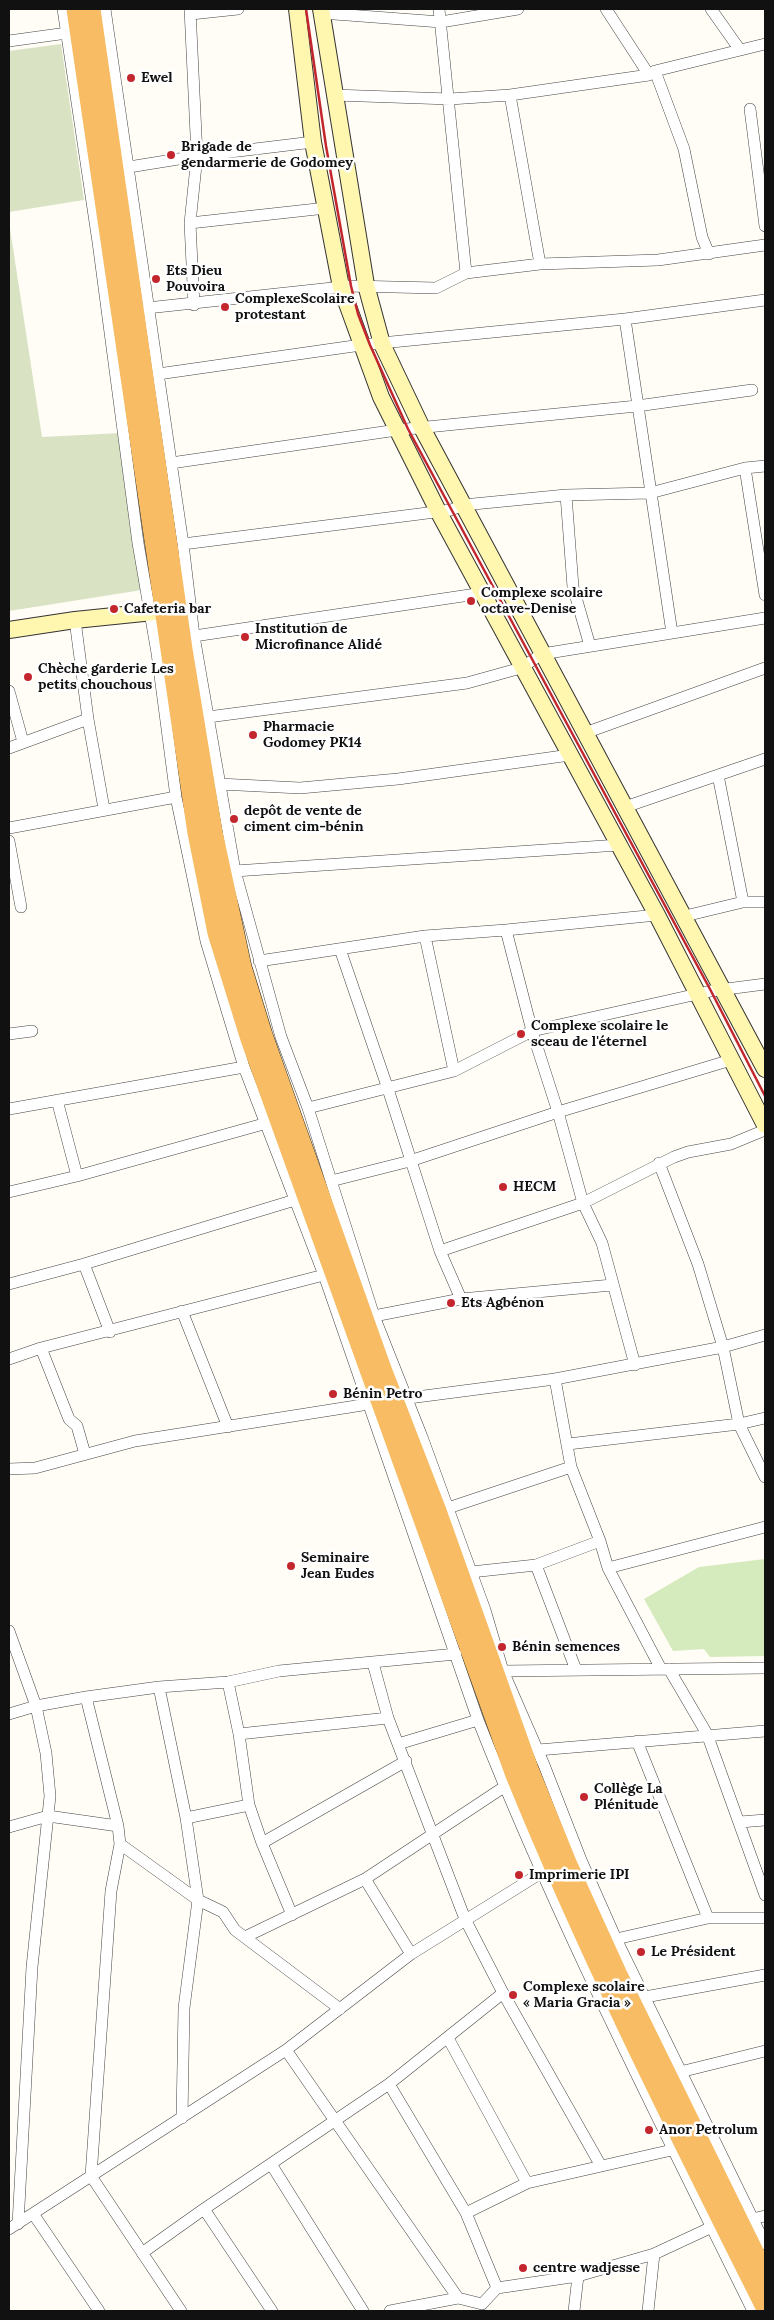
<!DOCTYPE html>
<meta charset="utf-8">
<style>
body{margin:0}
#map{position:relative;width:774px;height:2320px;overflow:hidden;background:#fffdf5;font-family:Lora,serif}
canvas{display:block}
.frame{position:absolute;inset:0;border:10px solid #111;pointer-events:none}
</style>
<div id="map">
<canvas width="774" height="2320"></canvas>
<div class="frame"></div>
</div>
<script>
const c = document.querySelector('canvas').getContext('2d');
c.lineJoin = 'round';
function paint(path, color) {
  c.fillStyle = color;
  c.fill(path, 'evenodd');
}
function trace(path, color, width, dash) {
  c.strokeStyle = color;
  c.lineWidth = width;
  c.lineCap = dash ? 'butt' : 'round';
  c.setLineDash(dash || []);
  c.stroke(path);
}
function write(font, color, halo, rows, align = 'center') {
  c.font = font + ' Lora,serif';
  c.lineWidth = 5;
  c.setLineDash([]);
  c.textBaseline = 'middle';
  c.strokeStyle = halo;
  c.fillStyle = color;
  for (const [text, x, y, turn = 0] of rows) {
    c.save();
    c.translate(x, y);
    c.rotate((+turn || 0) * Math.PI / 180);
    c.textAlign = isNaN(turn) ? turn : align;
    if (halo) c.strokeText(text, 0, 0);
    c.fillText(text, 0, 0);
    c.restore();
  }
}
paint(new Path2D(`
 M765,1559v97l-55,1 -6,-8 -31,2 -29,-52 55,-32z`), '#d5ebbd');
paint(new Path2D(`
 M61,44l23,156 -75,12v-161z
 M9,222l33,215 79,-4 21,157 -133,21z`), '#d9e3c4');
const minor = new Path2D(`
 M63,9l35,233 40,301 19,110 19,144 30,144 38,126 80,208 154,445c80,203 179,396 275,591
 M105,9l78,535 11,92 41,235 46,166 27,71 66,208 48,121 63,173 18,61 41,94 37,95 35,79 149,305
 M190,9l7,147 -7,67 4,82
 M439,9l27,264
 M606,9l43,66
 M711,9l29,41
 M321,13l120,9 77,-13
 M191,14l47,-5
 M9,41l58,-8
 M655,71l29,78 18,88 7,17
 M333,95l117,4 60,-4 139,-20 6,-4 110,-27
 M510,95l30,169
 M750,109l15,117
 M129,167l68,-11 116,-14
 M190,223l136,-15
 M147,308l204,-22 85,2 30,-15 74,-9 118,-4 107,-15
 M625,319l47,314
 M158,374l203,-29 264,-26 140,-19
 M171,463l226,-33 240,-24 115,-16
 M745,468l20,127
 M566,495l7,92 17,59
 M183,544l268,-34 12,-5 103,-10 84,-2 95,-25 20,-2
 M75,620l13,99 16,90
 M194,636l289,-43
 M9,691l14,51
 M208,717l259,-34 54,-15 21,-14 223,-36
 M585,733l180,-65
 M9,748l79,-29
 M718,775l25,127
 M219,784l81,4 98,-9 172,-24
 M625,807l140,-48
 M9,828l167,-31
 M9,841l12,66
 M235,871l384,-26
 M685,916l58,-14h22
 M506,930l26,101 26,81 25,91 19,40 33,122
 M425,936l29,135
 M340,949l48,140 52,162 21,48
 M259,961l166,-25 81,-6 151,-15
 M9,1034l23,-3
 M57,1100l20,76
 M308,1108l146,-37 78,-40 179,-40 54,-7
 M9,1109l235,-42
 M659,1163l39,101 25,83 16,77 26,53
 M331,1181l79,-20 148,-49 173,-52
 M9,1192l68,-16 190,-53
 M440,1251l143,-48 91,-46 14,-5 43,-8 34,-14
 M84,1264l26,68
 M9,1284l75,-20 211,-64
 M182,1311l46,116
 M374,1316l87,-17 151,-14
 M41,1348l28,71 8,7 8,28
 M9,1359l32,-11 283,-73
 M555,1379l16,88 29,74 8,27 53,101
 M401,1399l154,-20 168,-32 42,-12
 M568,1444l171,-20 26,-6
 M9,1469l26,-1 100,-27 240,-38
 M448,1508l123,-41
 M536,1565l40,105
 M608,1568l157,-41
 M471,1572l65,-7 64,-24
 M9,1631l27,75 10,47 4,43 -18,171 -14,257
 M373,1663l15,55 77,201 38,74 98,173
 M669,1669l38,65 58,161
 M503,1671l262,-3
 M228,1682l11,52 10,71 13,38 30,72
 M159,1687l27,131 12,82 -14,108 -2,110
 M86,1697l32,129 2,18 -9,47 -20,285 90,135
 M9,1714l27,-8 50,-9 73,-10 69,-5 51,-11 177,-17
 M239,1734l149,-16
 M637,1741l71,177
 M398,1744l80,-24
 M538,1750l227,-19
 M186,1818l63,-13
 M740,1822l25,-2
 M9,1827l39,-11 70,10
 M262,1843l144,-82
 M120,1844l78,56 25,12 12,18 105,79
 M365,1879l46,75
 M245,1937l120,-58 139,-92
 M616,1939l92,-21h57
 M645,1997l120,-22
 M448,2038l79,145
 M286,2050l172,248
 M680,2072l85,-21
 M389,2084l77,129 31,75
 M271,2164l92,147
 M204,2209l68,102
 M466,2213l61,-30 145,-33
 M34,2215l65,96
 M752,2219l13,-3
 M9,2229l277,-179 125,-96 130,-81
 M142,2253l62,-44 185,-125 114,-91
 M482,2304l15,-16 81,-12 76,-22 58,-27
 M390,2311l68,-13 24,6
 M574,2311l4,-35
 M648,2311l6,-57`);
const secondary = new Path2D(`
 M297,9l16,133 28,145 40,110 57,114 219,404 108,210
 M321,9l45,276 16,59 40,84 343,641
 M9,630l66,-10 88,-9`);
const trunk = new Path2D(`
 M76,9l121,824 20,100 33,106 265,736c74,182 162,356 250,532
 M91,9l92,640 30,183 29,135 21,68 119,334 55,142 92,258 39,96 50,110 147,299`);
trace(minor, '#444', 12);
trace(secondary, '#333', 18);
trace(trunk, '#222', 20);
trace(minor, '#fff', 11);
trace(secondary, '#fff6b0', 16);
trace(trunk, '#f7bc64', 19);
trace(new Path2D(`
 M306,9l20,137 25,140 7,28 12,31 38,84 303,562 54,105`), '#c4262e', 2.5);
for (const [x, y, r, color] of [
 [131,78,5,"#c4262e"],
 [171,155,5,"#c4262e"],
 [156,279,5,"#c4262e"],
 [225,307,5,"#c4262e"],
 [471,601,5,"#c4262e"],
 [114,609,5,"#c4262e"],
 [245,637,5,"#c4262e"],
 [28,677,5,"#c4262e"],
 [253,735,5,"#c4262e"],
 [234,819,5,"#c4262e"],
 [521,1034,5,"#c4262e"],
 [503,1187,5,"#c4262e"],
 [451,1303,5,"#c4262e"],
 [333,1394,5,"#c4262e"],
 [291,1566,5,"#c4262e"],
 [502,1647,5,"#c4262e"],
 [584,1797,5,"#c4262e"],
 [519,1875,5,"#c4262e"],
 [641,1952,5,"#c4262e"],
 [513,1995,5,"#c4262e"],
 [649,2130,5,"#c4262e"],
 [523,2268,5,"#c4262e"]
]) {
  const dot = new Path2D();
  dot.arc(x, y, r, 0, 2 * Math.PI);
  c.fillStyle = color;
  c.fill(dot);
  trace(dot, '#fff', 2);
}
write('bold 14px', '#111', '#fff', [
 ["Ewel",141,78],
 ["Brigade de",181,147],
 ["gendarmerie de Godomey",181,163],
 ["Ets Dieu",166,271],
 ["Pouvoira",166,287],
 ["ComplexeScolaire",235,299],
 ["protestant",235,315],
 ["Complexe scolaire",481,593],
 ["octave-Denise",481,609],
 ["Cafeteria bar",124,609],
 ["Institution de",255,629],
 ["Microfinance Alidé",255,645],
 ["Chèche garderie Les",38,669],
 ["petits chouchous",38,685],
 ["Pharmacie",263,727],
 ["Godomey PK14",263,743],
 ["depôt de vente de",244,811],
 ["ciment cim-bénin",244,827],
 ["Complexe scolaire le",531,1026],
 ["sceau de l'éternel",531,1042],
 ["HECM",513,1187],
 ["Ets Agbénon",461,1303],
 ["Bénin Petro",343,1394],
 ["Seminaire",301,1558],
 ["Jean Eudes",301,1574],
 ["Bénin semences",512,1647],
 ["Collège La",594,1789],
 ["Plénitude",594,1805],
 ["Imprimerie IPI",529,1875],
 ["Le Président",651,1952],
 ["Complexe scolaire",523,1987],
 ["« Maria Gracia »",523,2003],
 ["Anor Petrolum",659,2130],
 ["centre wadjesse",533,2268]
], 'left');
</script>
